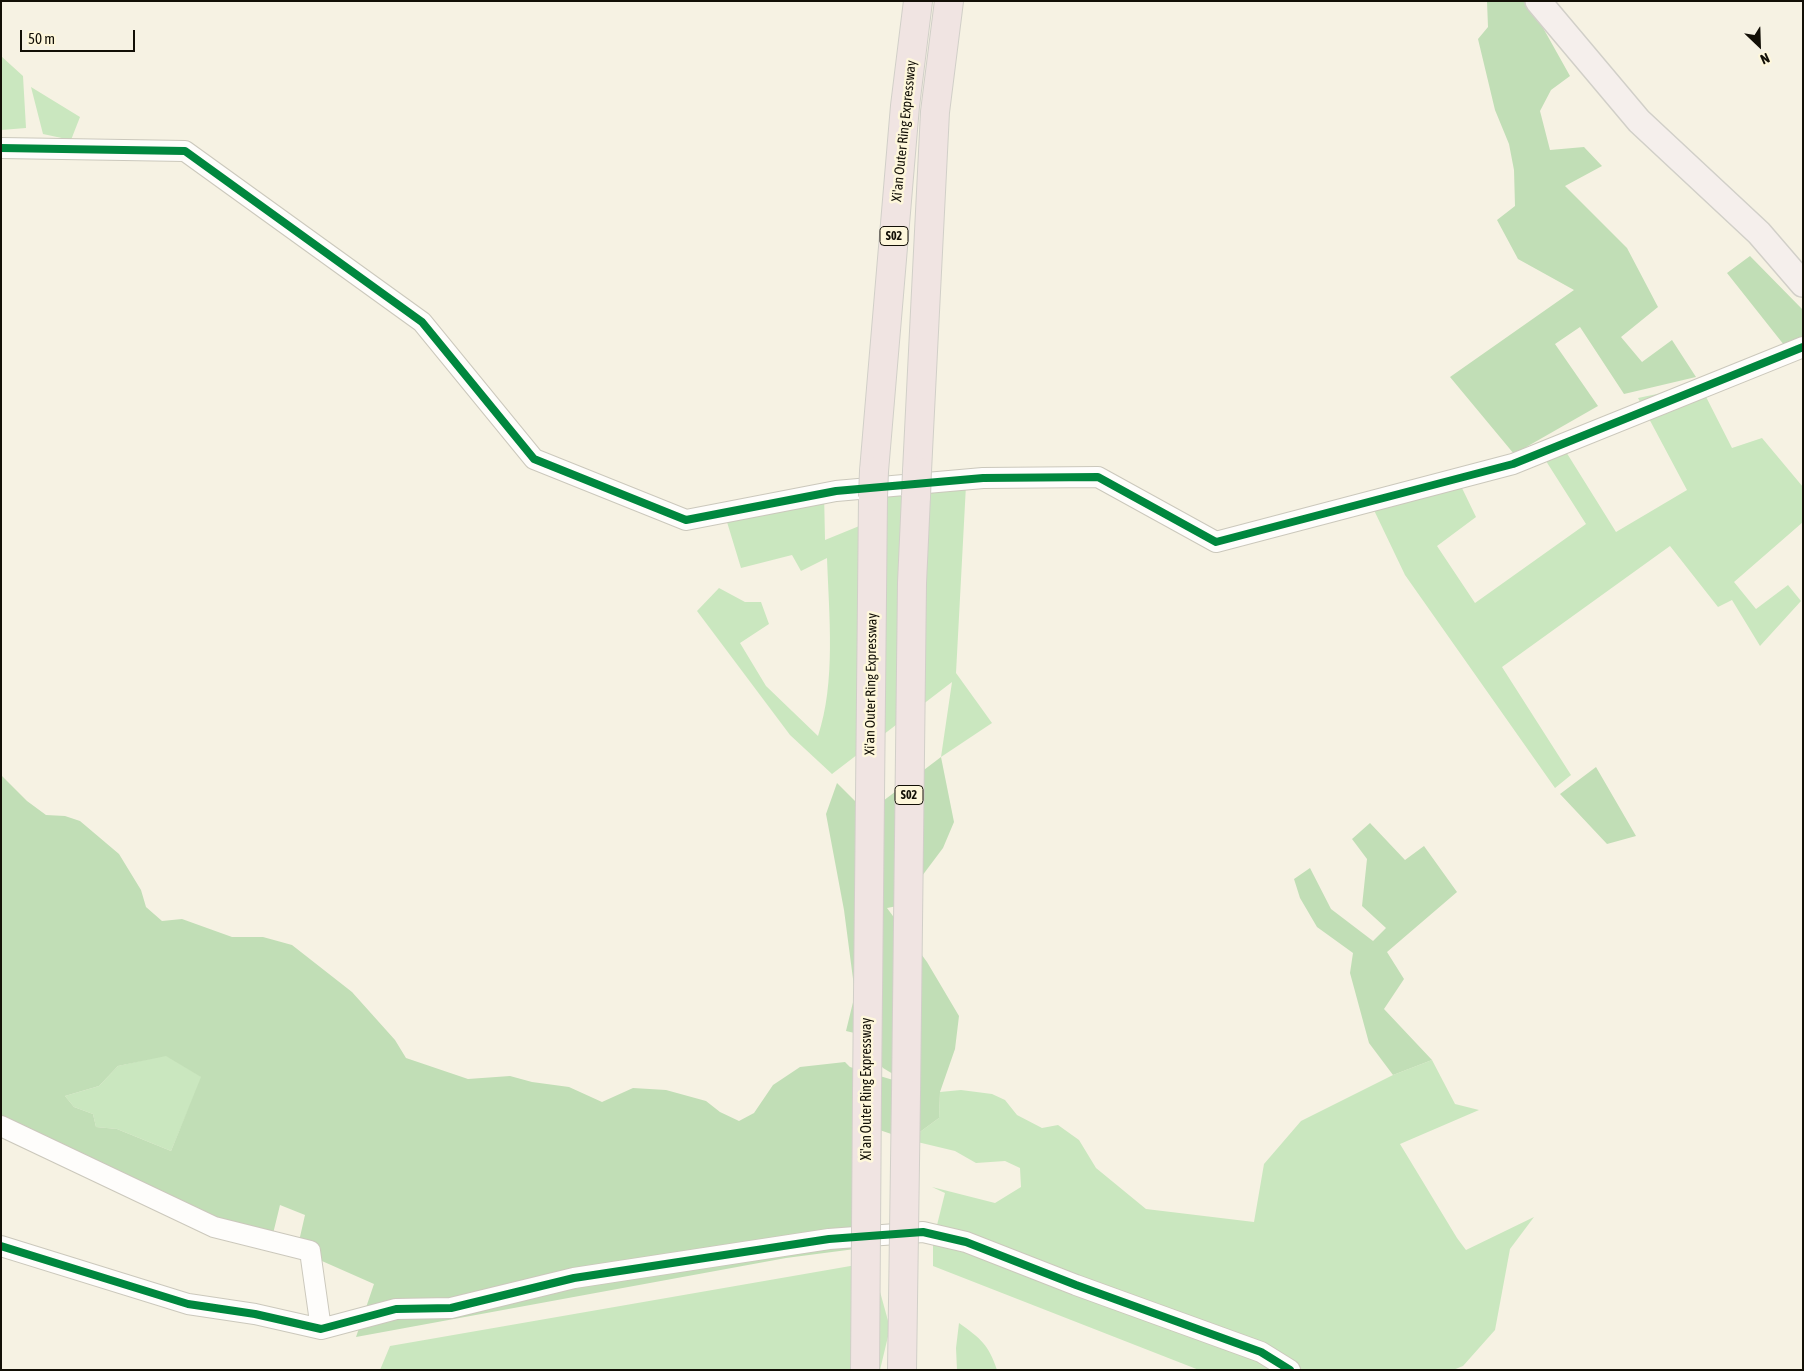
<!DOCTYPE html>
<style>
body{margin:0}
#map{position:relative;width:1804px;height:1371px;overflow:hidden;background:#f6f2e3;font-family:"Asap Condensed",sans-serif}
canvas{display:block}
.frame{position:absolute;inset:0;border:2px solid #120f06;pointer-events:none}
.north{position:absolute;left:1734px;top:20px;width:50px;height:50px;-webkit-text-stroke:4px #fef7db;paint-order:stroke;rotate:156deg;font-size:14px;font-weight:700;line-height:20px;text-align:center;color:#120f06}
.north::after{content:'';display:block;margin:auto;width:18px;height:22px;background:#120f06;clip-path:polygon(50% 0,100% 100%,50% 72%,0 100%)}
.scale{position:absolute;left:20px;top:30px;width:115px;height:22px;box-sizing:border-box;border:2px solid #120f06;border-top:0;padding-left:6px;font-size:15px;line-height:18px;white-space:nowrap;color:#120f06;-webkit-text-stroke:4px #fef7db;paint-order:stroke}
</style>
<div id="map">
<canvas width="1804" height="1371"></canvas>
<div class="frame"></div>
<div class="north">N</div>
<div class="scale">50 m</div>
</div>
<script>
const c = document.querySelector('canvas').getContext('2d');
c.lineJoin = 'round';
function paint(path, color) {
  c.fillStyle = color;
  c.fill(path, 'evenodd');
}
function trace(path, color, width, dash) {
  c.strokeStyle = color;
  c.lineWidth = width;
  c.lineCap = dash ? 'butt' : 'round';
  c.setLineDash(dash || []);
  c.stroke(path);
}
function write(font, color, halo, rows, align = 'center') {
  c.font = font + ' "Asap Condensed",sans-serif';
  c.lineWidth = 5;
  c.setLineDash([]);
  c.textBaseline = 'middle';
  c.strokeStyle = halo;
  c.fillStyle = color;
  for (const [text, x, y, turn = 0] of rows) {
    c.save();
    c.translate(x, y);
    c.rotate((+turn || 0) * Math.PI / 180);
    c.textAlign = isNaN(turn) ? turn : align;
    if (halo) c.strokeText(text, 0, 0);
    c.fillText(text, 0, 0);
    c.restore();
  }
}
paint(new Path2D(`
 M1,56l22,20 3,52 -25,2z
 M31,87l49,30 -9,23 -28,-6z
 M1700,385l32,63 30,-10 41,49v35l-69,60 22,27 32,-24 13,16 -41,45 -28,-46 -14,7 -48,-61 -168,121 69,108 -16,13 -150,-213 -33,-69 89,-20 15,31 -39,29 38,57 111,-79 -47,-74 19,-11 58,93 71,-42 -49,-92z
 M846,483l120,2 -10,188 36,50 -51,34 11,-75 -120,92 -42,-39 -93,-124 22,-23 26,14h16l8,22 -29,19 26,43 52,50c18,-54 11,-121 9,-178l-26,13 -9,-16 -51,13 -14,-46 97,-31 1,49 49,-20z
 M166,1055l36,22 -31,74 -54,-22 -21,-2 -3,-13 -19,-7 -9,-11 34,-10 19,-20z
 M1432,1060l23,44 24,6 -79,34 57,94 9,12 68,-33 -24,32 -15,81 -32,36 -10,4h-254l-266,-104v-25l12,-48 -13,-6 63,16 26,-16 -1,-19 -15,-7 -29,2 -21,-12 -46,-11 30,-22 1,-26 21,-2 31,4 13,6 12,15 25,13 16,-3 21,15 17,28 50,41 108,13 10,-58 37,-43 92,-46z
 M862,1264l17,24 11,40 -10,42h-500l10,-24z
 M959,1323c21,15 30,22 38,47h-40l-1,-22z`), '#cae7bf');
paint(new Path2D(`
 M1487,1h41l42,75 -19,14 -11,21 10,39 34,-3 18,19 -37,20 62,62 31,59 -37,30 21,25 30,-22 24,37 -72,17 -44,-67 -25,17 43,62 -84,48 -64,-77 124,-87 -56,-31 -21,-39 18,-14 -1,-36 -5,-26 -14,-34 -17,-71 10,-12z
 M1750,256l53,54v33l-15,7 -61,-77z
 M941,757l13,65 -11,26 -24,32 -6,23 -26,5 40,54 32,54 -4,33 -15,43 -1,26 -30,22 -53,-18 -1,127 -69,9 -430,79 18,-53 -77,-34 8,-35 -25,-10 -9,37 -270,-115v-352l26,26 19,14 19,1 15,5 39,33 22,36 5,17 16,14 20,-2 50,18h31l29,8 60,47 43,48 11,18 62,21 42,-3 22,6 37,5 33,15 31,-14 33,2 40,11 14,11 19,9 15,-8 19,-28 27,-18 45,-5 5,5 63,19 -30,-18 -10,-13 -10,-20 -17,-4 9,-37 -11,-84 -18,-96 11,-31 19,19 27,-1zM166,1056l35,21 -30,74 -54,-22 -21,-2 -3,-13 -19,-7 -9,-11 34,-10 19,-20z
 M1596,767l40,69 -29,8 -47,-50z
 M1370,823l35,37 19,-14 33,46 -70,60 17,27 -20,30 48,51 -39,15 -24,-32 -19,-70 3,-20 -36,-26 -17,-29 -6,-19 16,-11 21,41 42,32 13,-13 -24,-22 5,-47 -15,-20z`), '#c1deb6');
const minor = new Path2D(`
 M1,148l184,3 237,171 112,137 152,61 150,-29 147,-13 115,-1 118,65 297,-78 290,-117
 M1,1126l213,101 96,24 11,78
 M1,1246l187,58 67,10 66,15 75,-20 55,-1 123,-30 255,-39 94,-7 43,10 110,43 185,67 29,18`);
const major = new Path2D(`
 M1538,1l101,120 120,112 44,51`);
const highway = new Path2D(`
 M874,471l31,-365 13,-105
 M917,471l18,-359 14,-111
 M867,1092l6,-595
 M906,1094l6,-511 4,-87`);
trace(minor, '#cbc8bc', 22);
trace(major, '#d1cfc8', 28);
trace(highway, '#d1cfc8', 30);
trace(minor, '#fefdfb', 20);
trace(major, '#f5efec', 25);
trace(highway, '#f0e4e2', 28);
const highwayBridge = new Path2D(`
 M916,496l1,-25
 M873,497l1,-26
 M865,1370l2,-278
 M902,1370l4,-276`);
trace(highwayBridge, '#d1cfc8', 30, []);
trace(highwayBridge, '#f0e4e2', 28);
trace(new Path2D(`
 M1,148l184,3 237,171 112,137 152,61 150,-29 147,-13 115,-1 118,65 297,-78 290,-117
 M1,1246l187,58 67,10 66,15 75,-20 55,-1 123,-30 255,-39 94,-7 43,10 110,43 185,67 29,18`), '#00873e', 8);
for (const [x, y, w] of [
 [894,236,28],
 [909,795,28]
]) {
  const box = new Path2D();
  box.roundRect(x - w / 2, y - 9.5, w, 19, 4);
  c.fillStyle = '#fef7db';
  c.fill(box);
  trace(box, '#120f06', 1);
}
write('bold 12px', '#120f06', null, [
 ["S02",894,236],
 ["S02",909,795]
]);
write('14px', '#120f06', '#fef7db', [
 ["Xi'an Outer Ring Expressway",904,131,-84],
 ["Xi'an Outer Ring Expressway",871,684,-89],
 ["Xi'an Outer Ring Expressway",867,1089,-90]
]);
</script>
